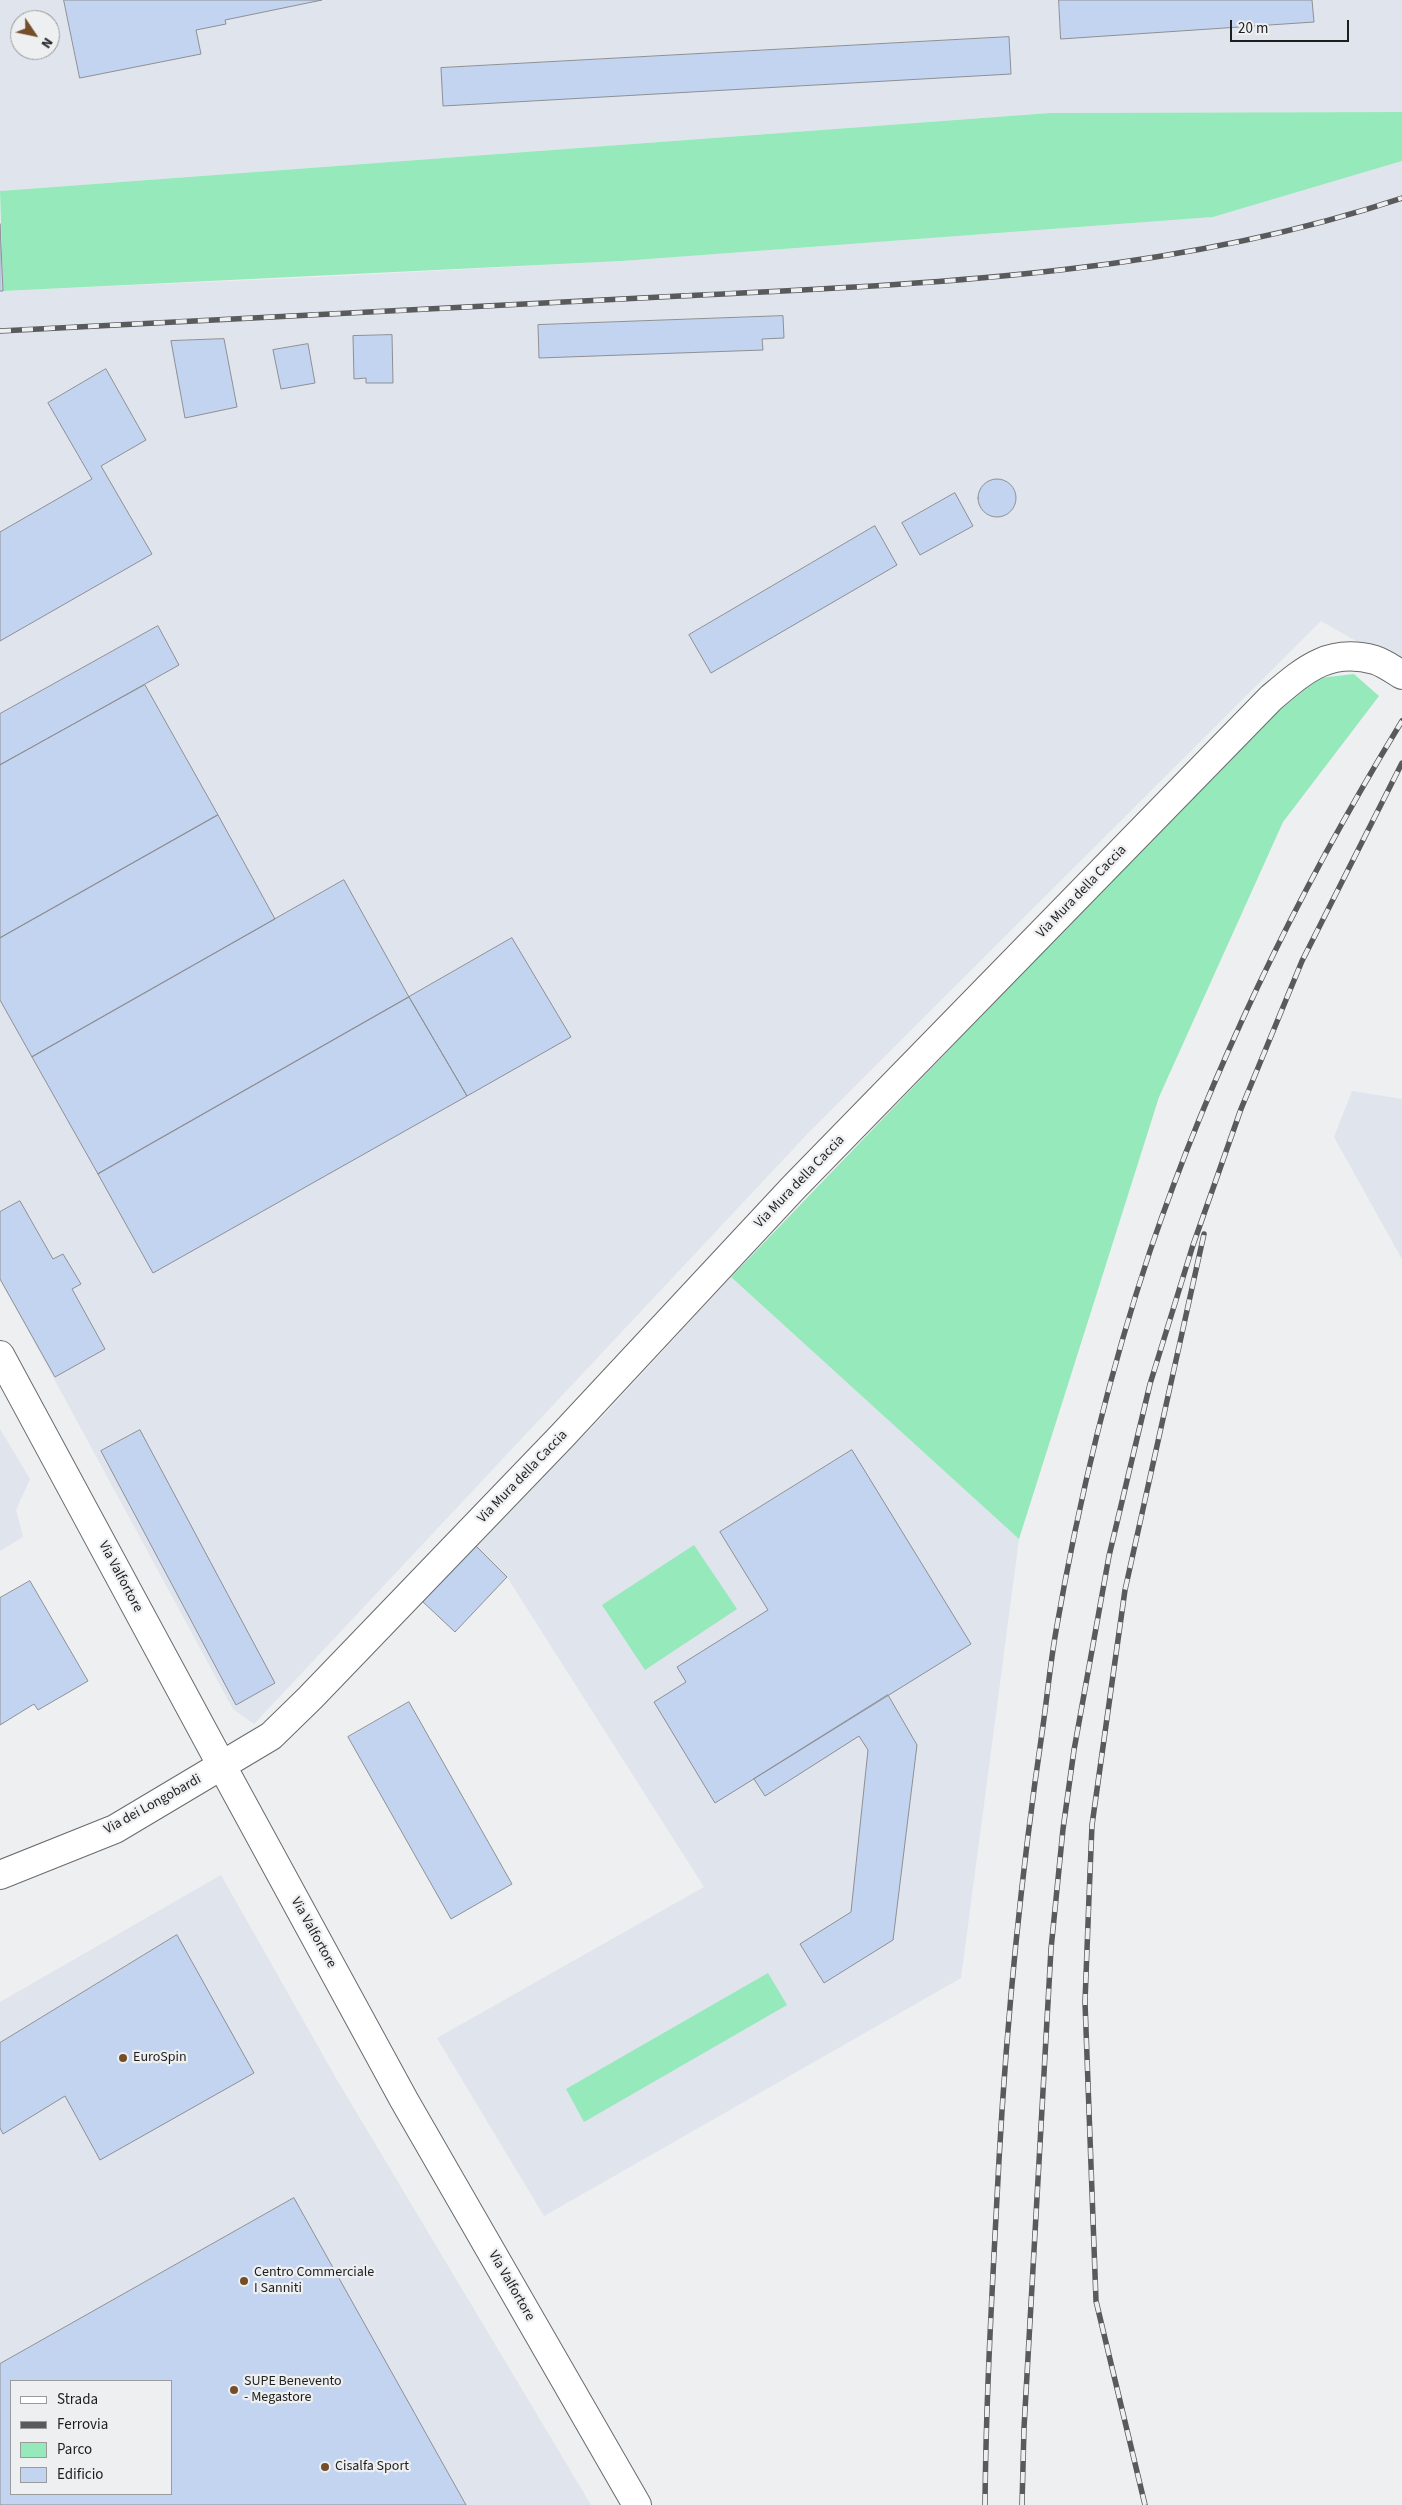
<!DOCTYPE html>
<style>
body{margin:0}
#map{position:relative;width:1402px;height:2505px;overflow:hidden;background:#edeff1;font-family:"Source Sans 3",sans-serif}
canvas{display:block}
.legend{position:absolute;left:10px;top:2380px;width:162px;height:115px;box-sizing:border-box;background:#edeff1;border:1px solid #9a9b9d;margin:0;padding:6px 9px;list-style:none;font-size:15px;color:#1e1e1f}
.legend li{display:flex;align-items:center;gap:10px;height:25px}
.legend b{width:25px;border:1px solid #9a9b9d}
.north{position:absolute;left:10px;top:10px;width:50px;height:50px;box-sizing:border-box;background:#edeff1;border:1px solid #9a9b9d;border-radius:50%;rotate:124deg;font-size:14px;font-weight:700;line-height:20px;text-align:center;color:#1e1e1f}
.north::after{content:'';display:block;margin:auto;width:18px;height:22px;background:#734e29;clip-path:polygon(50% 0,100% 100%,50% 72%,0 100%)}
.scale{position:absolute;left:1230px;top:20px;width:119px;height:22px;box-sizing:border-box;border:2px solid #1e1e1f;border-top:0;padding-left:6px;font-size:15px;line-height:18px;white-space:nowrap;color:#1e1e1f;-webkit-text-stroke:4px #edeff1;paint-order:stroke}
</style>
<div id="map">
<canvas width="1402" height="2505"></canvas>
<ul class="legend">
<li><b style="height:6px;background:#fff"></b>Strada</li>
<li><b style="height:6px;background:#5a5a5c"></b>Ferrovia</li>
<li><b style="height:14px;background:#96e9bb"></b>Parco</li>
<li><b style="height:14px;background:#c3d4f1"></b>Edificio</li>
</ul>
<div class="north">N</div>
<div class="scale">20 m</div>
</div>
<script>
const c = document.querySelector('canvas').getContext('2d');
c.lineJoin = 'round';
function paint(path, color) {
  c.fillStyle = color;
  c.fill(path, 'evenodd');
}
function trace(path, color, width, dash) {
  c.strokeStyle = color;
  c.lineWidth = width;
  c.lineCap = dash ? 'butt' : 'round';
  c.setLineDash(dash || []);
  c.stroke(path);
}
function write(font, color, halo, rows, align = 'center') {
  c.font = font + ' "Source Sans 3",sans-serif';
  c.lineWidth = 4.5;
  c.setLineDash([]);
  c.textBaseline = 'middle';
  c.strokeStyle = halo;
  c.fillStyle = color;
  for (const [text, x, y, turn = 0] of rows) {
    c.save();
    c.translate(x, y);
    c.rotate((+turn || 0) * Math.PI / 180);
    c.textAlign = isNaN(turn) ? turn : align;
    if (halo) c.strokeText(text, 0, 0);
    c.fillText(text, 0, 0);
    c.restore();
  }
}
paint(new Path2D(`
 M0,0h1402v112l-352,1 -1050,78zM20,20h30v30h-30z
 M1402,161v506l-81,-46 -510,509 -557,594 -21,-15 -233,-430v-1055l3,67 316,-14 303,-16 591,-44z
 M1352,1091l50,8v160l-68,-122z
 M731,1277l288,262 -58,439 -417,238 -107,-178 267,-151 -197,-310 -32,-32 130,-131z
 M0,1429l30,50 -14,31 7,27 -23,14z
 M221,1875l116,205 254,425h-591v-503zM11,2381h160v113h-160z`), '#dfe4ed');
paint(new Path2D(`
 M1402,112v49l-189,56 -591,44 -619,30 -3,-100 1050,-78z
 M1354,674l25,22 -96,126 -124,275 -140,442 -288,-262 526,-548 62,-51z
 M694,1545l43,64 -92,61 -43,-65z
 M768,1973l19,32 -203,117 -18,-33z`), '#96e9bb');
const building = new Path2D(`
 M64,0h258l-97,20 1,4 -30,6 5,24 -121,24z
 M1059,0h253l2,22 -253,17z
 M1009,37l2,37 -568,32 -2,-38z
 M0,224l3,67h-3z
 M783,316l1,22 -22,1 1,11 -224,8 -1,-33z
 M392,335l1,48h-27v-5l-12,1 -1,-43z
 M224,339l13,68 -52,11 -14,-77z
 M308,344l7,39 -34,6 -8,-39z
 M106,369l40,71 -45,26 51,88 -152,87v-109l92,-53 -44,-76z
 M978 498a19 19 0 1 1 38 0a19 19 0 1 1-38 0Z
 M955,493l18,33 -53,29 -18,-32z
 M875,526l22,39 -186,108 -22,-38z
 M158,626l21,39 -179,100v-51z
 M145,685l73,130 -218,123v-173z
 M218,815l57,104 -243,138 -32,-57v-62z
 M344,880l65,117 -311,177 -66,-117z
 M512,938l59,99 -104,59 -58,-99z
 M409,997l58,99 -314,177 -55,-99z
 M20,1201l33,58 10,-5 18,30 -9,5 33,60 -50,28 -55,-98v-67z
 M140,1430l135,253 -39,22 -135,-254z
 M852,1450l119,194 -256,159 -61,-101 32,-20 -9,-15 91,-57 -48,-78z
 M475,1545l32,32 -52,55 -33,-31z
 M30,1581l58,100 -50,29 -4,-6 -34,21v-127z
 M888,1695l29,50 -24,195 -69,43 -24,-39 51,-32 17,-162 -9,-14 -94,60 -11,-17z
 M409,1702l103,182 -61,35 -103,-182z
 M177,1935l77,138 -154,87 -35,-64 -62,38 -3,-6v-85z
 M294,2198l172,307h-466v-141zM11,2381h160v113h-160z`);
paint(building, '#c3d4f1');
trace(building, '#8f9093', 1);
const street = new Path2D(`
 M0,1355l222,411`);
const secondary = new Path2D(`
 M222,1766l182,334 233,405
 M0,1875l115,-46 156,-93 39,-38 252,-262 232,-249 477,-489c33,-28 58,-51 104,-38 9,3 19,10 27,15`);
trace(street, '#6a6b6d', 30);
trace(secondary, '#6a6b6d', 30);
trace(street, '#fff', 28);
trace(secondary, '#fff', 28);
const rail = new Path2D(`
 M0,331c227,-12 454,-23 680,-35 245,-12 488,-20 722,-98
 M985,2505c1,-115 8,-230 14,-345 8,-143 22,-285 43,-427 5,-34 8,-68 14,-102 22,-127 53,-257 94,-380 63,-185 150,-363 252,-530
 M1022,2505l2,-77 27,-479 12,-120 11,-79 35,-194 41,-172 43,-139 48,-136 61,-148 100,-198
 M1145,2505l-49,-204 -11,-299 4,-105 3,-72 33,-235 79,-356`);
trace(rail, '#5a5a5c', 5.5);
trace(rail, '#edeff1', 4, [11]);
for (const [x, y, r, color] of [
 [123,2058,5,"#734e29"],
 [244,2281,5,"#734e29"],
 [234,2390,5,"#734e29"],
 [325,2467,5,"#734e29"]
]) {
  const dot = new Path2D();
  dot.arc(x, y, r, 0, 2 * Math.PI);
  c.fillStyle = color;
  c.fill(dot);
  trace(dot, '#edeff1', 2);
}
write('14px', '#1e1e1f', '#edeff1', [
 ["Via Mura della Caccia",1082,892,-46],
 ["Via Mura della Caccia",800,1182,-46],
 ["Via Mura della Caccia",523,1477,-46],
 ["Via Valfortore",120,1577,62],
 ["Via dei Longobardi",153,1805,-29],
 ["Via Valfortore",313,1933,61],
 ["Via Valfortore",511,2286,60]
]);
write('14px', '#1e1e1f', '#edeff1', [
 ["EuroSpin",133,2058],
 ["Centro Commerciale",254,2273],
 ["I Sanniti",254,2289],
 ["SUPE Benevento",244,2382],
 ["- Megastore",244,2398],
 ["Cisalfa Sport",335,2467]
], 'left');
</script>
